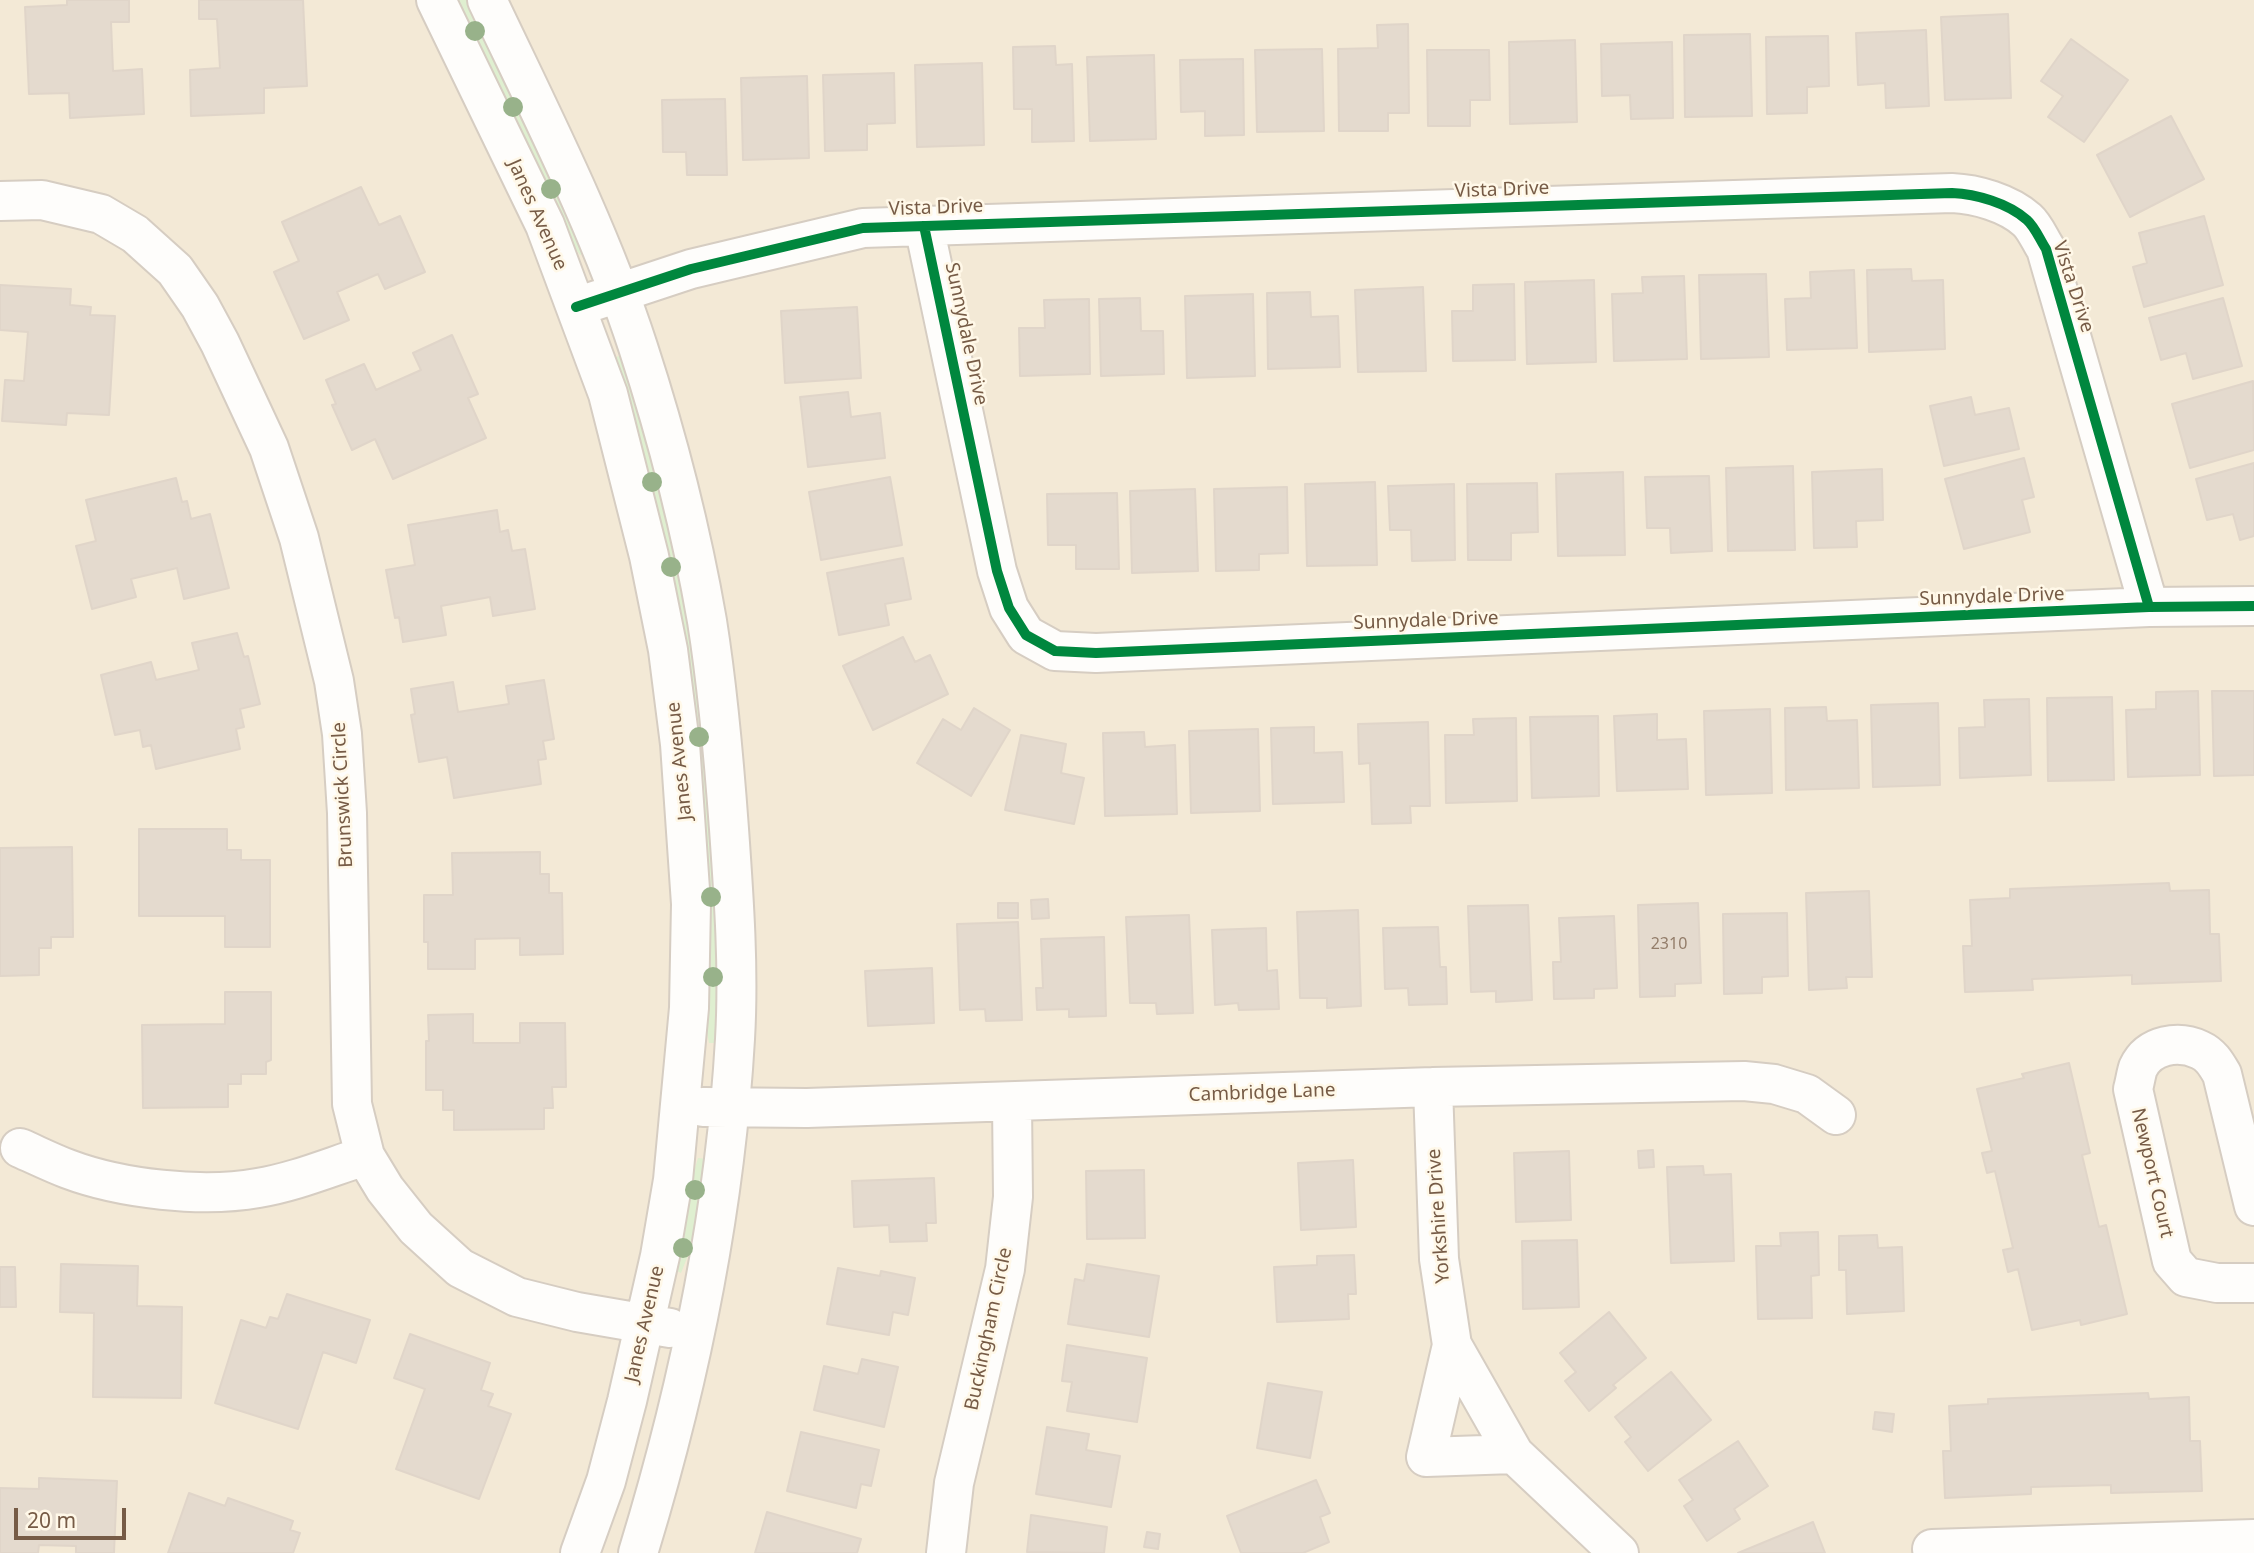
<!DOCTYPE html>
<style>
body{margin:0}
#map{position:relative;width:2254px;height:1553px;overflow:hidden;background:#f7f2e7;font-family:"Noto Sans",sans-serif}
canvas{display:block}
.scale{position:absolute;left:14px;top:1508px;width:112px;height:32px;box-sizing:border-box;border:4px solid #765b46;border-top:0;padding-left:9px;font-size:21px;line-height:24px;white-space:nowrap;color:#765b46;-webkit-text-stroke:5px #fff8e8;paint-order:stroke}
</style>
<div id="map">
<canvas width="2254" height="1553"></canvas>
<div class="scale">20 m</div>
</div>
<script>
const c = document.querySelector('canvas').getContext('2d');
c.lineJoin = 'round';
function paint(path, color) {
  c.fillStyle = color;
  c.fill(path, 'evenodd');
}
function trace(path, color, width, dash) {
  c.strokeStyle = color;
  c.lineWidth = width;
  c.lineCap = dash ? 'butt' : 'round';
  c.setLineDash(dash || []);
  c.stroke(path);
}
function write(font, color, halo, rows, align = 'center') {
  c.font = font + ' "Noto Sans",sans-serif';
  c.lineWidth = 5;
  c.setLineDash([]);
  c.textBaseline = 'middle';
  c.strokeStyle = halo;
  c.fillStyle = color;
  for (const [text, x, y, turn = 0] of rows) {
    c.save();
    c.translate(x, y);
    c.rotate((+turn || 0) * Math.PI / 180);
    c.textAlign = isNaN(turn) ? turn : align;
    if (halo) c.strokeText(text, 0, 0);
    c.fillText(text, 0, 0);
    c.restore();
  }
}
paint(new Path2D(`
 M0,0h2254v1553h-2254z`), '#f3e9d6');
paint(new Path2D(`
 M452,0h16l117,252 -5,3 -22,-31z
 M622,355c72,221 102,456 94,688h-7l-5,-26 -84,-625 -4,-35z
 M698,1158l9,1 -12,79 -14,35 -8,-4 17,-85z`), '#dfefd0');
const building = new Path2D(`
 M67,0h62v22h-18l2,49 29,-2 2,45 -74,4 -1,-25 -40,1 -4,-87 42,-2z
 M199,0h104l4,86 -43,2v25l-73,3 -1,-46 30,-2 -3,-49h-18z
 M2008,14l3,84 -66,2 -4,-83z
 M1408,24l1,89h-21v18h-49l-1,-82 40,-1 -1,-23z
 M1926,30l3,76 -43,2 -1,-25 -27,2 -2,-52z
 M1750,34l2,82 -67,1 -1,-82z
 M1828,36l1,50 -22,1v26l-40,1 -1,-77z
 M2071,39l57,41 -44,62 -36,-25 15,-21 -22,-15z
 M1575,40l2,82 -67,2 -1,-82z
 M1672,42l1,76 -42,1 -1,-24 -28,1 -1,-52z
 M1055,46l1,19 16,-1 2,77 -42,1v-33h-18l-1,-62z
 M1322,49l2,82 -67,1 -2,-82z
 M1427,50h62l1,50h-20v26h-42z
 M1154,55l2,84 -66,2 -3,-84z
 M1243,59l1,76 -39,1v-25l-24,1 -1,-52z
 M982,63l2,82 -67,2 -2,-82z
 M894,73l1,50 -28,1v26l-42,1 -2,-76z
 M807,76l2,82 -66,2 -2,-82z
 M725,99l2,76h-40l-1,-23h-23l-1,-52z
 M2171,116l33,63 -74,38 -33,-62z
 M361,187l18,38 21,-9 25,56 -40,17 -7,-15 -41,18 12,28 -45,19 -30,-67 25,-11 -17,-39z
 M2204,216l19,69 -79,22 -11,-40 14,-4 -8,-30z
 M1911,269l1,12 31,-1 2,69 -76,3 -2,-82z
 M1854,270l3,78 -70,2 -2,-51 26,-1 -1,-26z
 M1766,274l3,83 -68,2 -2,-84z
 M1684,276l3,83 -73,2 -2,-67 31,-1 -1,-16z
 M1594,280l2,82 -69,2 -2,-82z
 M1514,284l1,76 -62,1 -1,-50h21v-26z
 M0,285l71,4 -1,16 21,2 -1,8 25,1 -6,99 -42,-2 -1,12 -64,-4 3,-41 19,1 4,-49 -28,-2z
 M1423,287l3,84 -68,1 -3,-82z
 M1310,292l1,25 27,-1 2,51 -72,2 -1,-76z
 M1253,294l2,82 -68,2 -2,-82z
 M1140,298l1,33h22l1,43 -63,2 -2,-77z
 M2223,298l19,68 -49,13 -7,-26 -25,7 -12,-42z
 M1089,299l1,75 -70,2 -1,-48h26l-1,-28z
 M857,307l4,71 -76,5 -4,-72z
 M452,335l26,59 -10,4 18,40 -93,41 -18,-40 -23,11 -20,-45 4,-1 -10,-24 38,-16 12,26 45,-20 -8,-17z
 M2253,381l1,69 -64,18 -18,-64z
 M848,392l3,25 29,-4 5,45 -77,9 -8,-70z
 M1971,397l4,18 34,-7 10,41 -75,17 -14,-60z
 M2024,458l10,39 -12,3 8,32 -66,17 -19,-70z
 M2254,463v73l-14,4 -7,-26 -26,6 -11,-41z
 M1793,466l2,84 -67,1 -2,-83z
 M1882,469l1,51 -27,1 1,26 -43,1 -2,-76z
 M1623,472l2,83 -67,1 -2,-82z
 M1709,476l3,75 -41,2 -1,-25h-23l-2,-51z
 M890,477l12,68 -81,15 -12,-68z
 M176,478l6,24 5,-1 4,18 19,-5 19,74 -45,11 -7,-31 -46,11 5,18 -44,12 -16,-63 20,-5 -10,-41z
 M1375,482l2,83 -70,1 -2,-82z
 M1537,483l1,49 -27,1v27h-43l-1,-76z
 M1454,484l1,76 -43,1 -1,-31h-21l-2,-44z
 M1287,487l1,66 -29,1v16l-43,1 -2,-82z
 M1195,489l3,82 -66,2 -2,-82z
 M1117,493l2,76h-43v-24h-28l-1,-51z
 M497,510l3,22 8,-2 4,21 13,-2 10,60 -42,7 -3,-19 -49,9 5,29 -43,7 -4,-25 -4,1 -9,-48 29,-5 -7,-40z
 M903,558l8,41 -26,5 4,21 -50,10 -12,-62z
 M237,633l7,24 4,-1 12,48 -20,5 4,18 -8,2 4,20 -84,20 -5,-24 -8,2 -3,-17 -25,5 -14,-60 50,-13 5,18 43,-10 -7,-27z
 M903,637l12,25 15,-7 18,39 -75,36 -30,-64z
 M544,680l10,59 -11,2 3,18 -8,1 3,24 -87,14 -7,-41 -28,5 -8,-47 4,-1 -4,-25 42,-7 5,30 51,-8 -3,-18z
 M2198,691l2,84 -72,2 -2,-67 30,-1v-17z
 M2212,691h42v84l-40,1z
 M2112,697l2,83 -66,1 -1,-83z
 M2029,699l2,76 -71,3 -1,-50 26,-1 -1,-27z
 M1938,703l2,82 -67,2 -2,-82z
 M1826,707l1,14 30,-1 2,68 -73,2 -1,-82z
 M974,708l36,22 -39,66 -54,-33 26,-44 18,11z
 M1770,709l2,84 -66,2 -2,-84z
 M1657,714v26l29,-1 2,50 -71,2 -3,-75z
 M1598,716l1,80 -67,2 -2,-81z
 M1516,718l1,83 -71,2 -1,-68h29l-1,-16z
 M1428,722l2,84h-20l1,17 -39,1 -2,-61 -11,1 -1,-40z
 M1314,727v26l28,-1 2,50 -71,2 -2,-76z
 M1258,729l2,82 -69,2 -2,-82z
 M1144,732l1,15 30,-2 2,69 -72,2 -2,-83z
 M1021,735l45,9 -5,29 23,5 -10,46 -69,-14z
 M139,829h88v21h14v10h29v87h-45v-31h-86z
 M72,847l1,90h-22v11h-12v27l-39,1v-128z
 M540,852v22h9v19h13l1,61 -43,1v-17l-45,1v30h-47v-27h-4v-47h29l-1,-42z
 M2169,883l1,8 39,-1 1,44h9l2,47 -89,3v-9l-100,4 1,11 -68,2 -2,-46h9l-2,-46 40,-2v-9z
 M1869,891l3,86h-26l1,11 -38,2 -3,-97z
 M1048,899l1,19 -17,1 -1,-19z
 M998,903h20v15h-20z
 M1698,903l3,80 -26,1v12l-35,1 -2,-92z
 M1528,905l4,95 -36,2v-11l-25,1 -3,-86z
 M1358,910l3,96 -34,2v-10h-27l-3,-86z
 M1787,913l1,63 -26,1v16l-38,1 -1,-80z
 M1189,915l4,98 -36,1 -1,-11h-26l-4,-86z
 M1614,916l3,72 -23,1v9l-40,1 -1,-37h8l-2,-44z
 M1018,922l4,98 -36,1 -1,-12 -25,1 -3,-86z
 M1438,927l2,40h6l1,37 -38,1 -1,-17 -23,1 -2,-61z
 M1266,928l1,43 10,-1 2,39 -40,1 -1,-7 -23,2 -3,-75z
 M1104,937l2,79 -37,1v-8l-32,1 -1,-22h7l-2,-49z
 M932,968l2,55 -66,3 -3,-55z
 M225,992h46v68l-5,2v12h-25v10h-13v23l-85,1 -1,-83 83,-1z
 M473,1014v29h47v-20h45l1,64h-14l1,21h-9v21l-90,1v-20h-11v-20h-17v-49h3l-1,-26z
 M2069,1063l21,90 -8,2 17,72 7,-2 21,89 -46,11 -1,-5 -48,10 -14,-61 -10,3 -5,-22 10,-2 -18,-77 -8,2 -5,-20 10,-2 -15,-62 47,-11 -2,-4z
 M1653,1150l1,17 -15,1 -1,-17z
 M1569,1151l2,69 -55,2 -2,-69z
 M1353,1160l3,67 -55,3 -3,-67z
 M1703,1166l1,9 27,-1 3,87 -63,2 -4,-96z
 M1144,1170l1,68 -58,1 -1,-68z
 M934,1178l2,45h-10l1,18 -37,1 -1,-17 -35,2 -2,-46z
 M1818,1232l1,43 -8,1 1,42 -54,1 -2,-73h25l-1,-13z
 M1877,1235l1,13 24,-1 2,64 -57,3 -1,-44h-7v-34z
 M1577,1240l2,67 -56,2 -1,-68z
 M1354,1255l2,39h-8l1,25 -72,3 -3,-55 43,-2v-9z
 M61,1264l77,2 -1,40 45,1 -1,91 -88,-1 1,-84 -34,-1z
 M1087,1264l72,12 -10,61 -81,-13 7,-45 9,2z
 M0,1267h15l1,40h-16z
 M838,1268l42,8 1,-5 34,7 -7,37 -15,-3 -4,23 -62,-11z
 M287,1294l83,26 -14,43 -33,-11 -25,77 -83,-26 26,-83 25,8 4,-11 8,2z
 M1609,1312l37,46 -33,27 3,3 -27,23 -24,-30 11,-9 -16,-19z
 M410,1334l80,29 -9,27 12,4 -5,12 23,8 -32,85 -83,-30 29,-80 -31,-11z
 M1067,1345l80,13 -10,64 -70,-11 5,-29 -10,-1z
 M862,1359l36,8 -14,60 -70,-17 10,-44 34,8z
 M1671,1372l40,48 -63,51 -23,-29 6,-5 -16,-20z
 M1268,1383l54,9 -12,66 -53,-10z
 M2148,1393l1,6 40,-2 1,44h10l2,50 -91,2v-8l-80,2v7l-86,4 -2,-47h8l-2,-45 39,-2v-5z
 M1875,1412l19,2 -2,18 -19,-3z
 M1047,1427l42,7 -3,16 34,6 -9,51 -75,-13z
 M801,1432l78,18 -8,36 -10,-2 -5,24 -69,-17z
 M1738,1441l30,45 -34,23 6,10 -33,22 -23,-35 9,-6 -14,-20z
 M39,1478l78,3 -3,72h-38v-7l-37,-1 -1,8h-38v-65l39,1z
 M1316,1480l14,33 -10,4 9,25 -26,11h-62l-14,-37z
 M189,1493l36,13 3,-8 65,23 -3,9 10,3 -7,20h-125z
 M767,1512l94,27 -4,14h-102z
 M1031,1515l76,12 -3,26 -77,-1z
 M1813,1522l12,31h-87z
 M1147,1532l13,2 -2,15 -14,-2z`);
paint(building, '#e4dace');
trace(building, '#e0d5c9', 2);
const street = new Path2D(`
 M436,0l109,225 63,169 41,162 19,94 12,94 11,160 -2,104 -16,172 -13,76 -33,145 -21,80 -26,72
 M487,0c54,114 112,227 151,347 29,89 53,182 69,274 11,69 17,139 22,208 5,70 10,141 6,210 -10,174 -46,347 -97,514
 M0,201l42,-1 59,14 34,20 40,36 25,36 20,37 49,105 30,90 35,143 8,53 5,79 5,291 13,52 20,33 31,39 44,40 57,29 60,15 93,16
 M924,226l73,345 12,37 17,27 29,16 41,2 1053,-46 105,-1
 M576,307l115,-38 172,-41 1089,-35c24,1 56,10 75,27 8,7 13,20 19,29l103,358
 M1433,1087l6,172 13,86 -26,112 88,-3 105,99
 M703,1107l104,1 626,-21 311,-6 30,3 33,10 29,21
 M20,1148c16,7 32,15 48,21 53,20 134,29 190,19 37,-6 72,-21 107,-32
 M2254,1206l-32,-132c-6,-10 -11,-19 -22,-24 -21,-10 -51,-6 -62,18 -2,6 -3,14 -5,21l39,172 14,16 31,6h37
 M1452,1345l62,109
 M1932,1549l322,-10
 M946,1553l8,-70 51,-214 8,-72 -1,-94`);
trace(street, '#d6cdc2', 42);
trace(street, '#fefdfb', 38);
trace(new Path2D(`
 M924,226l73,345 12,37 17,27 29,16 41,2 1053,-46 105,-1
 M576,307l115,-38 172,-41 1089,-35c24,1 56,10 75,27 8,7 13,20 19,29l103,358`), '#00873e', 10);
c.fillStyle = '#98b28a';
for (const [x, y] of [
 [475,31],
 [513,107],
 [551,189],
 [652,482],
 [671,567],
 [699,737],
 [711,897],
 [713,977],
 [695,1190],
 [683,1248]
]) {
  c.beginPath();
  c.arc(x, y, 10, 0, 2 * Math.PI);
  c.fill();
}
write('16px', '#937d6a', null, [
 ["2310",1669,944]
]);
write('19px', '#765b46', '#fff8e8', [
 ["Vista Drive",1502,190,-2],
 ["Vista Drive",936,208,-2],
 ["Janes Avenue",537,215,66],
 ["Vista Drive",2073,287,72],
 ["Sunnydale Drive",966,334,78],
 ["Sunnydale Drive",1992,597,-2],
 ["Sunnydale Drive",1426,621,-2],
 ["Janes Avenue",680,761,-96],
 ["Brunswick Circle",343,795,-93],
 ["Cambridge Lane",1262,1093,-2],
 ["Newport Court",2152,1173,77],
 ["Yorkshire Drive",1439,1216,-94],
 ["Janes Avenue",645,1324,-77],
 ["Buckingham Circle",989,1329,-78]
]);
</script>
